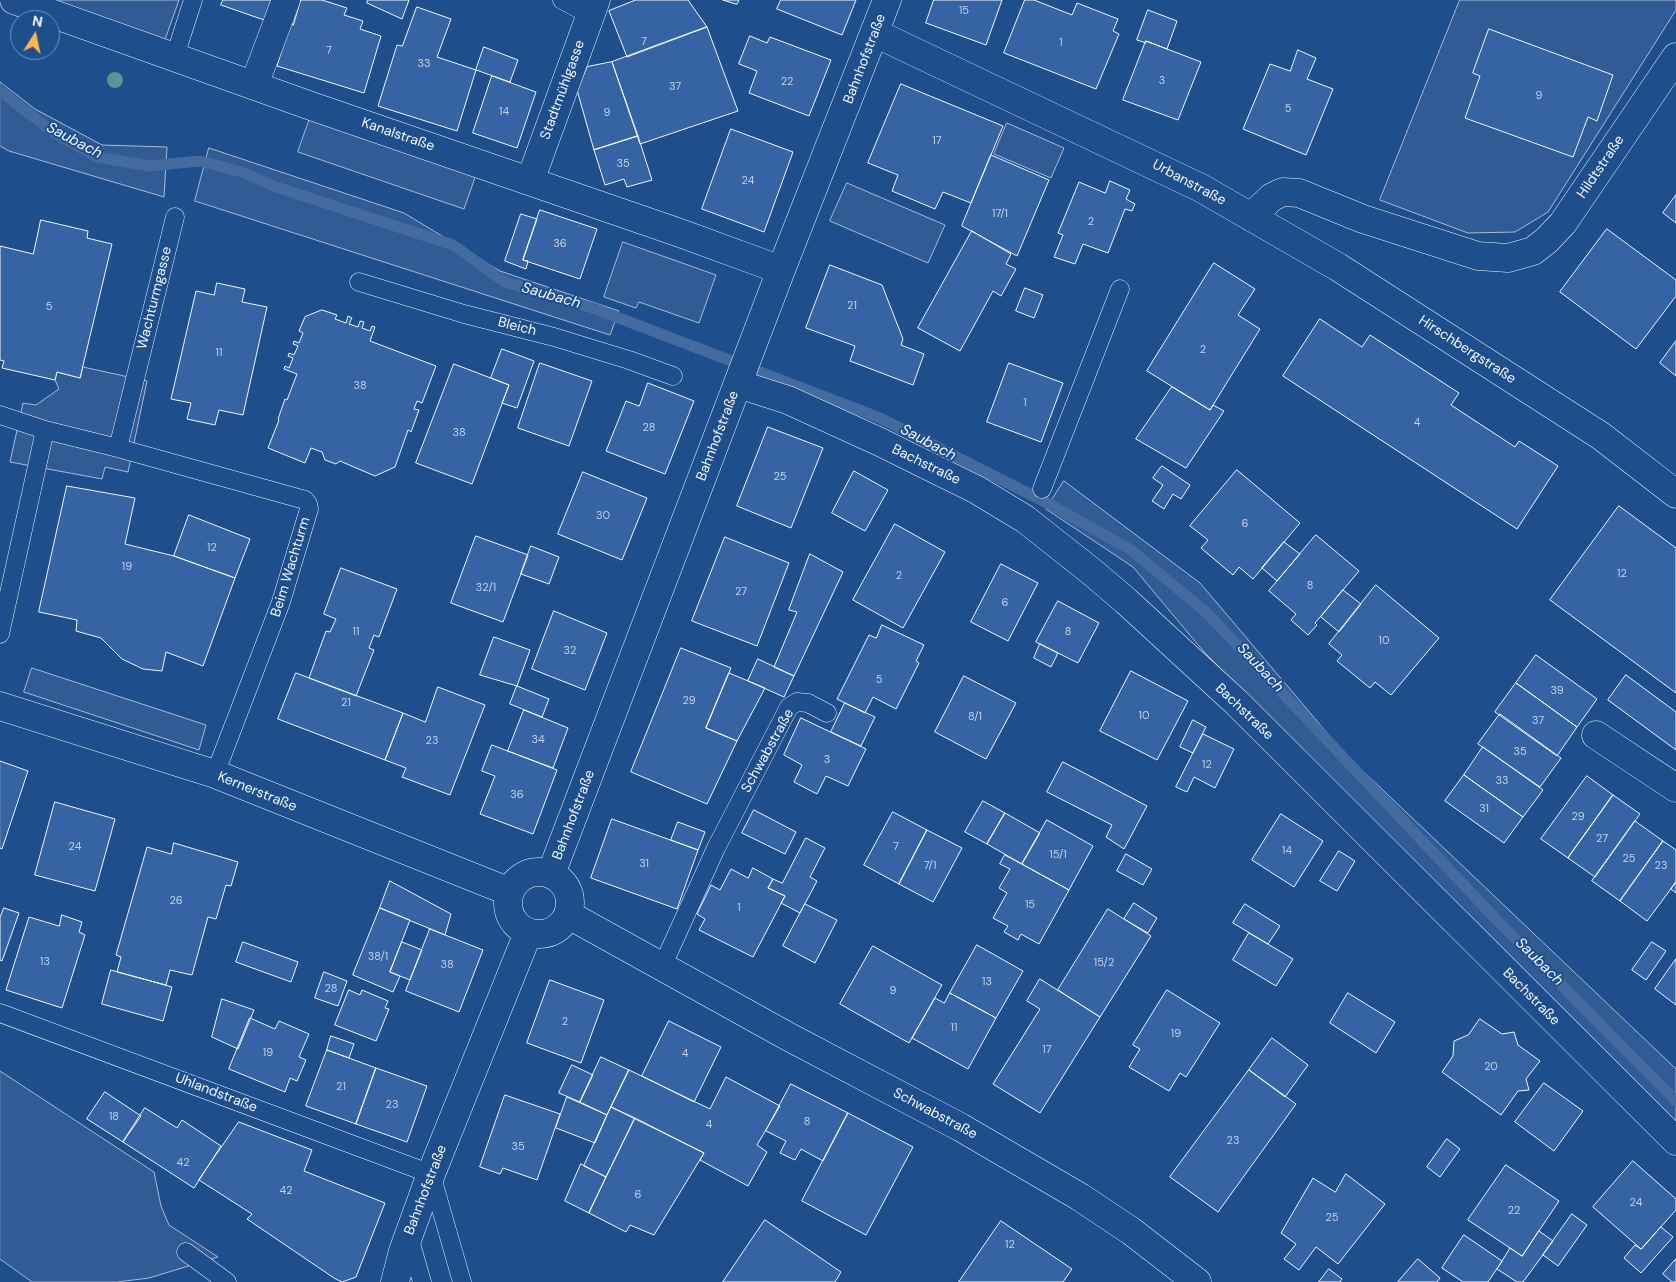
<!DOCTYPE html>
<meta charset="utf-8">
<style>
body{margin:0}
#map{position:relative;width:1676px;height:1282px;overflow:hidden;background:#1f4e8c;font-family:"DM Sans",sans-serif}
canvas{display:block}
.north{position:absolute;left:10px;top:10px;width:50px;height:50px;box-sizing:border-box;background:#1f4e8c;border:1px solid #7391ba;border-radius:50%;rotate:10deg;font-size:14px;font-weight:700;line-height:20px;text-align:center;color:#f2f6ff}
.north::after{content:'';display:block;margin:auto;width:18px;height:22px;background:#ffb74d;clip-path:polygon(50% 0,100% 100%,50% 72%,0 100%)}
</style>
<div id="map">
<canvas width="1676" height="1282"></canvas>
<div class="north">N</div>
</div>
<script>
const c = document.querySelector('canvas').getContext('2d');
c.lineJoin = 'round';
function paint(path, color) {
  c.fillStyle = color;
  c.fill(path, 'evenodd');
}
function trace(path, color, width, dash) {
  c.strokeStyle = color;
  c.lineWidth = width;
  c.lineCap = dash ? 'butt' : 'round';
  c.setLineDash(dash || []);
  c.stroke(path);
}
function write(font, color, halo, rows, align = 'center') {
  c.font = font + ' "DM Sans",sans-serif';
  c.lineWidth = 4;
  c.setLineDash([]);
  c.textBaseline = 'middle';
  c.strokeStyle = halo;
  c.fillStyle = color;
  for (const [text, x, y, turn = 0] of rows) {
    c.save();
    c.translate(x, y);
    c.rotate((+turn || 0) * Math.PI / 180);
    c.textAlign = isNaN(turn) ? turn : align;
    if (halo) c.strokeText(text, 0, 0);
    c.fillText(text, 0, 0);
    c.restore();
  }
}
const built = new Path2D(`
 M27,0h152l-18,51z
 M1460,0h216v10l-128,202 -33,20 -47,1 -88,-33z
 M0,82l35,27 67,36 65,2 -3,50 -155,-46 -9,-5z
 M314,107l166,56 -16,46 -166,-57z
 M1007,123l57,25 -13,30 -57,-24z
 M209,148l195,65 96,58 119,40 -9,24 -415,-134z
 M847,183l98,42 -17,38 -98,-42z
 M623,242l93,33 -17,48 -60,-21 -3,6 -32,-11z
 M83,367l64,14 -19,91 -23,-5 -3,12 -92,-17 13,-59 13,2 23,-16 -4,-9 2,-8 23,6z
 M1064,481l136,102 145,171 331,315v54l-472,-471 -71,-85 -87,-58z
 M32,668l174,57 -7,25 -175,-58z
 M0,1071l154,101 7,34 8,19 49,32 -69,21 -32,4h-85l-32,-23z`);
paint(built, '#305b95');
trace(built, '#a8bbd7', 1);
trace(new Path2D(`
 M0,91l56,43 41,23 52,9 50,-5 43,11 34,15 177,58 52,37 88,26 287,110 169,86 82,46 76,63 287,304 182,184`), '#446ba0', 11);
const building = new Path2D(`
 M223,0h52l-8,21 -46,-16z
 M301,0h21l25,8 -3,7 19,6 -3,8 21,7 -17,57 -87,-27 13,-43 3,2z
 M368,0h41l-7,19 -35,-16z
 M636,0h52l19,27 -80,30 -18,-46z
 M723,0h16l-2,4z
 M781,0h75l-14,35 -65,-26z
 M934,0h68l-16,45 -60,-22z
 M1025,0h9l38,15 5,-12 41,16 -5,12 6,3 -23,55 -92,-36z
 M417,7l34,12 -14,38 39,13 -19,61 -79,-25 19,-61 5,1z
 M1148,10l29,11 -10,28 -21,-8v2l-9,-3z
 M707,27l31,84 -98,33 -28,-82z
 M1489,29l124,46 -16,46 -9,-4 -15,40 -108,-39 15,-42 -7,-3z
 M750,36l17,7 3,-6 61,23 -22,56 -60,-23 8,-22 -18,-7z
 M1146,41l55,21 -23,58 -55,-20z
 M484,47l34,13 -8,22 -34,-12z
 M1298,50l18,8 -9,21 26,10 -27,66 -63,-26 27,-65 20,7z
 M612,62l26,74 -44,14 -17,-60 10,-23z
 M492,76l44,16 -19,56 -44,-15z
 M901,84l102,42 -32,77 -28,-11 -8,17 -43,-18 6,-16 -30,-12z
 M731,129l62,23 -29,80 -62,-23z
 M638,136l14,44 -25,7 -3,-8 -19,6 -11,-35z
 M991,155l58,25 -32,76 -55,-30z
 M1110,181l20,9 -4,9 9,5 -3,7 -7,-2 -17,44 -25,-9 -8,20 -21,-7 9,-22 -5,-2 21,-51 26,11z
 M1676,195v28l-13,-10z
 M540,210l57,19 -17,50 -57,-19z
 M521,214l16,5 -14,41 5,1 -2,8 -21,-8z
 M41,220l47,11 -1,7 25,6 -32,134 -23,-6 -2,8 -53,-12 2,-7 -4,-1v-114l33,8z
 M1607,229l69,51v16l-40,53 -76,-57z
 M972,231l39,23 -5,10 10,5 -15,27 -8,-5 -33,60 -42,-23z
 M1214,263l41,26 -17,26 22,14 -50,81 -63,-39z
 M830,265l52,20 21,54 -2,6 23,9 -11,31 -63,-24 5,-15 -49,-18z
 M217,283l28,6 -3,13 25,5 -24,108 -24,-5 -4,15 -28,-6 4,-16 -20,-4 25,-108 18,4z
 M1025,288l18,7 -9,23 -18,-7z
 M322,310l15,5 -2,4 11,4 2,-7 4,2 -3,6 9,3 2,-6 4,1 -2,6 8,3 2,-5 3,1 -5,14 66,25 -14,37 -5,-2 -3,8 5,1 -8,22 -3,-2 -13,37 -20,9 -35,-15 -4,3 -11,-4 -3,-8 -11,-4 -6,15 -37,-15 11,-28 -1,-1 7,-20 2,1 10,-26 -13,-5 1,-3 4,2 4,-10 -5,-2 1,-3 5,2 4,-9 -5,-2 1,-3 5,2 4,-10 -4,-2 6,-14z
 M1320,319l42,28 8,-12 89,58 -8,12 64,42 4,-6 39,25 -41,63 -234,-153z
 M1676,341v35l-16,-13z
 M502,349l32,12 -17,47 -15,-5 7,-18 -18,-7z
 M540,363l52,18 -23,65 -51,-18z
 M1009,363l54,20 -22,59 -54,-20z
 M454,364l55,21 -37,99 -56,-21z
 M648,383l46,18 -29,73 -59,-23 20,-50 13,5z
 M1172,387l38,23 3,-5 11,6 -38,57 -50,-29z
 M768,427l55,21 -32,80 -54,-22z
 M1162,466l28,19 -9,14 -8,-5 -9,15 -12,-8 11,-16 -10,-7z
 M1237,470l63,53 -47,56 -14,-12 -6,8 -32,-27 7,-8 -18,-14z
 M854,471l34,19 -23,41 -33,-18z
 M583,472l64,26 -25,62 -64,-26z
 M67,486l68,12 -10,46 49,12 61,22 -32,88 -37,-14 -4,19 -19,-2 -21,-10 -21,-21 -25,-7 1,-11 -38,-8z
 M1619,506l57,42v145l-126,-93z
 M189,515l61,24 -15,39 -61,-22z
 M895,524l50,28 -42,76 -50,-28z
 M1316,535l43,36 -44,52 2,2 -9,10 -17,-15 5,-6 -27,-23z
 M476,536l52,19 -25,67 -52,-19z
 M725,537l64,26 -32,83 -65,-25z
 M1284,542l16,12 -23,27 -15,-13z
 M531,546l28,11 -10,27 -28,-10z
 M810,554l33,18 -49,104 -20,-9 23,-55 -8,-2z
 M1001,564l37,19 -30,58 -37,-19z
 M341,568l56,21 -18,48 -5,-2 -5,13 5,2 -18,46 -47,-18 17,-47 4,1 6,-13 -12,-5z
 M1376,585l63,53 -48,57 -16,-13 -5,6 -33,-27 5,-6 -13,-11z
 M1343,590l18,14 -22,28 -18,-15z
 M1058,601l41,22 -21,40 -42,-21z
 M554,611l53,22 -22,57 -53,-21z
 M882,625l42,20 -8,16 3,2 -23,46 -23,-12 -8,16 -28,-14 32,-64 7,3z
 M494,637l36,13 -13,36 -37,-11z
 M1040,644l18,9 -7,14 -17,-9z
 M681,648l50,20 -25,60 31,13 -30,63 -76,-32z
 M1536,655l61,44 -20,28 -61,-44z
 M758,659l36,17 -10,21 -36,-16z
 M1131,671l57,30 -31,59 -57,-29z
 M296,673l107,40 -18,47 -107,-41z
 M729,673l36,15 -28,53 -31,-13z
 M1626,675l50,37v38l-68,-50z
 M964,676l52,27 -30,56 -51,-27z
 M1516,683l61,44 -20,29 -62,-44z
 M517,686l32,13 -7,18 -32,-13z
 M438,687l47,18 -35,90 -48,-18 4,-9 -21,-8 18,-47 22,9z
 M845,703l30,14 -14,29 -30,-14z
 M524,710l44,18 -15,40 -45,-17z
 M1500,714l61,44 -21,29 -62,-43z
 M801,718l65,31 -18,37 -22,-10 -9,18 -23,-12 8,-17 -18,-10z
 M1193,720l13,7 -13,26 -13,-6z
 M1203,734l31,15 -19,39 -21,-11 -7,15 -11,-5z
 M492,745l65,25 -24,64 -53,-20 15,-38 -13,-5z
 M1483,747l60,43 -20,27 -59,-42z
 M0,761l28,10 -26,78 -2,-1z
 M1063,762l84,44 -23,43 -18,-12 6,-12 -65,-33z
 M1464,775l59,42 -19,26 -59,-42z
 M1587,776l26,19 -45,63 -27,-19z
 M1613,795l27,19 -45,63 -27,-19z
 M983,801l22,12 -18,31 -22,-12z
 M55,802l60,17 -20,72 -60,-16z
 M754,810l42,22 -11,22 -43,-21z
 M893,812l34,18 -28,54 -35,-19z
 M1005,813l35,20 -18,31 -35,-20z
 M1281,814l42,27 -29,46 -42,-27z
 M612,819l86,31 -21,59 -86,-31z
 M1047,820l46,26 -24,44 -47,-26z
 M1635,821l28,20 -43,60 -28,-20z
 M678,822l27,10 -7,18 -27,-10z
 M927,830l35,18 -29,54 -34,-18z
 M806,838l19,10 -15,29 7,4 -17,32 -19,-10 4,-7 -17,-8 5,-9 9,4z
 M1663,841l13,9v32l-29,39 -27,-20z
 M174,843l64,19 -7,24 -5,-1 -10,34 -8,-2 -16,58 -22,-5 -4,15 -49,-13 4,-15 -5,-2 31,-108 24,7z
 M1339,851l16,10 -18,30 -17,-10z
 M1126,854l26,15 -9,16 -26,-14z
 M1005,855l64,35 -30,54 -18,-10 -3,6 -14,-8 4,-6 -15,-8 14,-25 -8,-5 11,-19 -10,-5z
 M753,868l20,11 -5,9 17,8 -32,61 -54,-27 6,-11 -8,-5 14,-29 9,5 11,-21 17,9z
 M390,881l61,33 -6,21 -65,-27z
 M1676,882v11l-5,-4z
 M1134,903l23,15 -9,15 -24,-14z
 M805,904l32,16 -22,43 -32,-17z
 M1245,904l35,22 -12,18 -35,-21z
 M4,908l15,5 -17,48 -2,-1v-42z
 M380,908l30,12 -20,52 10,4 -7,16 -40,-17z
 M1108,909l43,27 -51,81 -42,-27z
 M62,915l20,7 -3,10 6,3 -23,73 -56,-18 23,-73 30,9z
 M430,929l53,21 -24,62 -53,-21z
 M1249,933l44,26 -17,27 -43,-26z
 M243,942l55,20 -7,20 -55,-20z
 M402,942l20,8 -12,30 -20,-8z
 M1652,942l14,9 -20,29 -14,-10z
 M977,945l46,26 -27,47 -46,-25z
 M873,946l69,39 -33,58 -69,-39z
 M1676,959v46l-21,-16z
 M111,970l61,17 -9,34 -61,-17z
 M324,972l23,9 -9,25 -23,-8z
 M1040,979l60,38 -60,96 -47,-29 47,-75 -13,-8z
 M550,980l54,20 -23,63 -54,-20z
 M349,990l11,5 2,-5 26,11 -3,7 4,1 -13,32 -41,-16z
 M1167,990l53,33 -34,54 -6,-4 -11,18 -40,-24 11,-18 -7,-4z
 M950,993l46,25 -28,51 -56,-31 23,-40 9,5z
 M1348,993l47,29 -19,31 -46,-30z
 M222,999l32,11 -16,39 -26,-12z
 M250,1018l25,11 4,-8 30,13 -10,23 7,3 -9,21 -7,-3 -5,14 -56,-23z
 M1480,1019l22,15 12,-2 4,13 22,16 -14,18 3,11 -11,1 -17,24 -59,-43 11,-16 1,-15 14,-6z
 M669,1021l52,26 -27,55 -52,-26z
 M331,1036l23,8 -5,14 -22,-8z
 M1272,1038l36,27 -23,32 -36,-27z
 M327,1050l49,18 -20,56 -50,-18z
 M601,1057l28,13 -22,45 -27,-13z
 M572,1065l21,10 -13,27 -21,-9z
 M376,1068l51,18 -20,56 -51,-18z
 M629,1070l81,39 16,-32 54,29 -23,39 10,7 -19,34 -48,-26 4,-7 -93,-46z
 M1249,1070l47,34 -78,108 -48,-35z
 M1544,1083l39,28 -29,40 -39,-29z
 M791,1084l57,29 -25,48 -22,-12 -6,11 -15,-7 6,-12 -20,-10z
 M105,1092l36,24 -18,26 -36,-23z
 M505,1095l55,19 -23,66 -34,-12 -3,6 -20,-7z
 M567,1097l40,18 -12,28 -39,-15z
 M611,1107l24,11 -29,59 -22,-11z
 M145,1108l32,20 5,-8 39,26 -27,42 -71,-46z
 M848,1113l65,34 -47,88 -64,-34z
 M635,1118l69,35 -50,82 -24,-10 -4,7 -37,-19z
 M239,1122l73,28 -8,21 81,32 -29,74 -14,5 -8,-4 -87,-59 5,-5 -53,-34z
 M1447,1139l13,10 -20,28 -13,-10z
 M1633,1161l43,38v11l-35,39 -48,-42z
 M581,1164l25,13 -17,36 -24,-12z
 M1506,1165l53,36 -37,55 -54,-36z
 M1346,1174l39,30 -47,60 -22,-17 -17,23 -15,-11 12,-15 -15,-11 32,-55 22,14z
 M1572,1214l15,11 -29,41 -15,-11z
 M765,1220l76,52 -6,10h-112z
 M1001,1221l71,48 -9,13h-104z
 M1661,1227l12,10 -32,36 -17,-15 11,-13 6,4z
 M1539,1231l14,10 -30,41h-6l-20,-13 13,-21 12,8z
 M1464,1235l38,26 -14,21h-25l-21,-14z
 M1418,1259l22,19 -3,4h-39z
 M1676,1259v23h-4l-9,-8z
 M1329,1269l13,10 -2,3h-21z`);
paint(building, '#3563a3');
trace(building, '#f2f6ff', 1);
const service = new Path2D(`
 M562,0l28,15
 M175,56l18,-56
 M359,282l105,32 90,23 75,23 44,16
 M0,415l45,15 73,18 187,52 3,4 1,5 -28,93 -66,172
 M118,448l57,-231
 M1042,489l78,-200
 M0,634l45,-204
 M662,967l54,-119 73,-141 8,-5 11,1 19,10
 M0,1013l431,161 31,108
 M409,1237l13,45
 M186,1252l41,30`);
const minor = new Path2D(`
 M14,0l300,107 366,126 101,37
 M875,33l326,155 137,79 263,169 75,58
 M254,85l32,-85
 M530,181l66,-181
 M1251,217l21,-20 11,-5 16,1 64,26 115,37 30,2 25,-7 14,-11 16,-17 113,-166
 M738,384l50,16 92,42 97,48 48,29 67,53 34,29 111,102 439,438
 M0,706l215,68 295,118
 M1596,735l80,53
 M508 903a31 31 0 1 1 62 0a31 31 0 1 1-62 0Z
 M551,874l230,-604 106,-270
 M569,915l220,122 171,90 120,70 51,34 66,51
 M395,1282l8,-31 28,-77 97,-241`);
trace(service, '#f2f6ff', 19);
trace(minor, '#f2f6ff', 29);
trace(service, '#1f4e8c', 18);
trace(minor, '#1f4e8c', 28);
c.fillStyle = '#61919a';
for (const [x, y] of [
 [115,80]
]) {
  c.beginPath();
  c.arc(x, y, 8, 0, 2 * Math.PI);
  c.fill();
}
write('11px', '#c3d1e8', null, [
 ["15",964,11],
 ["7",644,42],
 ["1",1061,43],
 ["7",329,51],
 ["33",424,64],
 ["3",1162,81],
 ["22",787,82],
 ["37",675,87],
 ["9",1539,96],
 ["5",1288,109],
 ["14",504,112],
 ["9",607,113],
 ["17",937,141],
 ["35",623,164],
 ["24",748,181],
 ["17/1",1000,214],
 ["2",1091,222],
 ["36",560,244],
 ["21",852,306],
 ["5",49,307],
 ["2",1203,350],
 ["11",219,353],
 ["38",360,386],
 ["1",1025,403],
 ["4",1417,423],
 ["28",649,428],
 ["38",459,433],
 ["25",780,477],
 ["30",603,516],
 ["6",1245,524],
 ["12",212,548],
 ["19",127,567],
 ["12",1622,574],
 ["2",899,576],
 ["8",1310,586],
 ["32/1",486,588],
 ["27",741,592],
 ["6",1005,603],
 ["11",356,632],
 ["8",1068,632],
 ["10",1384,641],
 ["32",570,651],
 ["5",879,680],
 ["39",1557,691],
 ["29",689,701],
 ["21",346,703],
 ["10",1144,716],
 ["8/1",975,717],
 ["37",1538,721],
 ["34",538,740],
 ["23",432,741],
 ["35",1520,752],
 ["3",827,760],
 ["12",1207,765],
 ["33",1502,781],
 ["36",517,795],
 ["31",1484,809],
 ["29",1578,817],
 ["27",1602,839],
 ["24",75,847],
 ["7",896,847],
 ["14",1287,851],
 ["15/1",1058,855],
 ["25",1629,859],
 ["31",644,864],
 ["7/1",930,866],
 ["23",1661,866],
 ["26",176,901],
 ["15",1030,905],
 ["1",739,908],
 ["38/1",378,957],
 ["13",45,962],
 ["15/2",1104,963],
 ["38",447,965],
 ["13",987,982],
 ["28",331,989],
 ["9",893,991],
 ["2",565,1022],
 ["11",954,1028],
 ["19",1176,1034],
 ["17",1047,1050],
 ["19",268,1053],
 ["4",685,1054],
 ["20",1491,1067],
 ["21",341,1087],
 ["23",392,1105],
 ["18",114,1117],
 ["8",807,1122],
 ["4",709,1125],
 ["23",1233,1141],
 ["35",518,1147],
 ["42",183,1163],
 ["42",286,1191],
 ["6",638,1195],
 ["24",1636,1203],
 ["22",1514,1211],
 ["25",1332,1218],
 ["12",1010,1245]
]);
write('14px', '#f2f6ff', '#1f4e8c', [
 ["Bahnhofstraße",865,59,-69],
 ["Stadtmühlgasse",563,90,-70],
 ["Kanalstraße",398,135,19],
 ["Hildtstraße",1601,167,-56],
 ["Urbanstraße",1189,183,28],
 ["Wachturmgasse",155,298,-76],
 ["Bleich",517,327,14],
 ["Hirschbergstraße",1467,350,33],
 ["Bahnhofstraße",718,436,-69],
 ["Bachstraße",926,465,26],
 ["Beim Wachturm",291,567,-73],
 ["Bachstraße",1244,712,44],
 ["Schwabstraße",768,751,-61],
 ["Kernerstraße",257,792,22],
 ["Bahnhofstraße",574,815,-69],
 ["Bachstraße",1531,997,45],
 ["Uhlandstraße",216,1093,21],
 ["Schwabstraße",935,1114,28],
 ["Bahnhofstraße",426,1190,-69]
]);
write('italic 15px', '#f2f6ff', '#1f4e8c', [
 ["Saubach",74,141,28],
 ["Saubach",551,296,16],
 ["Saubach",928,443,28],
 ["Saubach",1260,668,47],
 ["Saubach",1539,962,45]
]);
</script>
